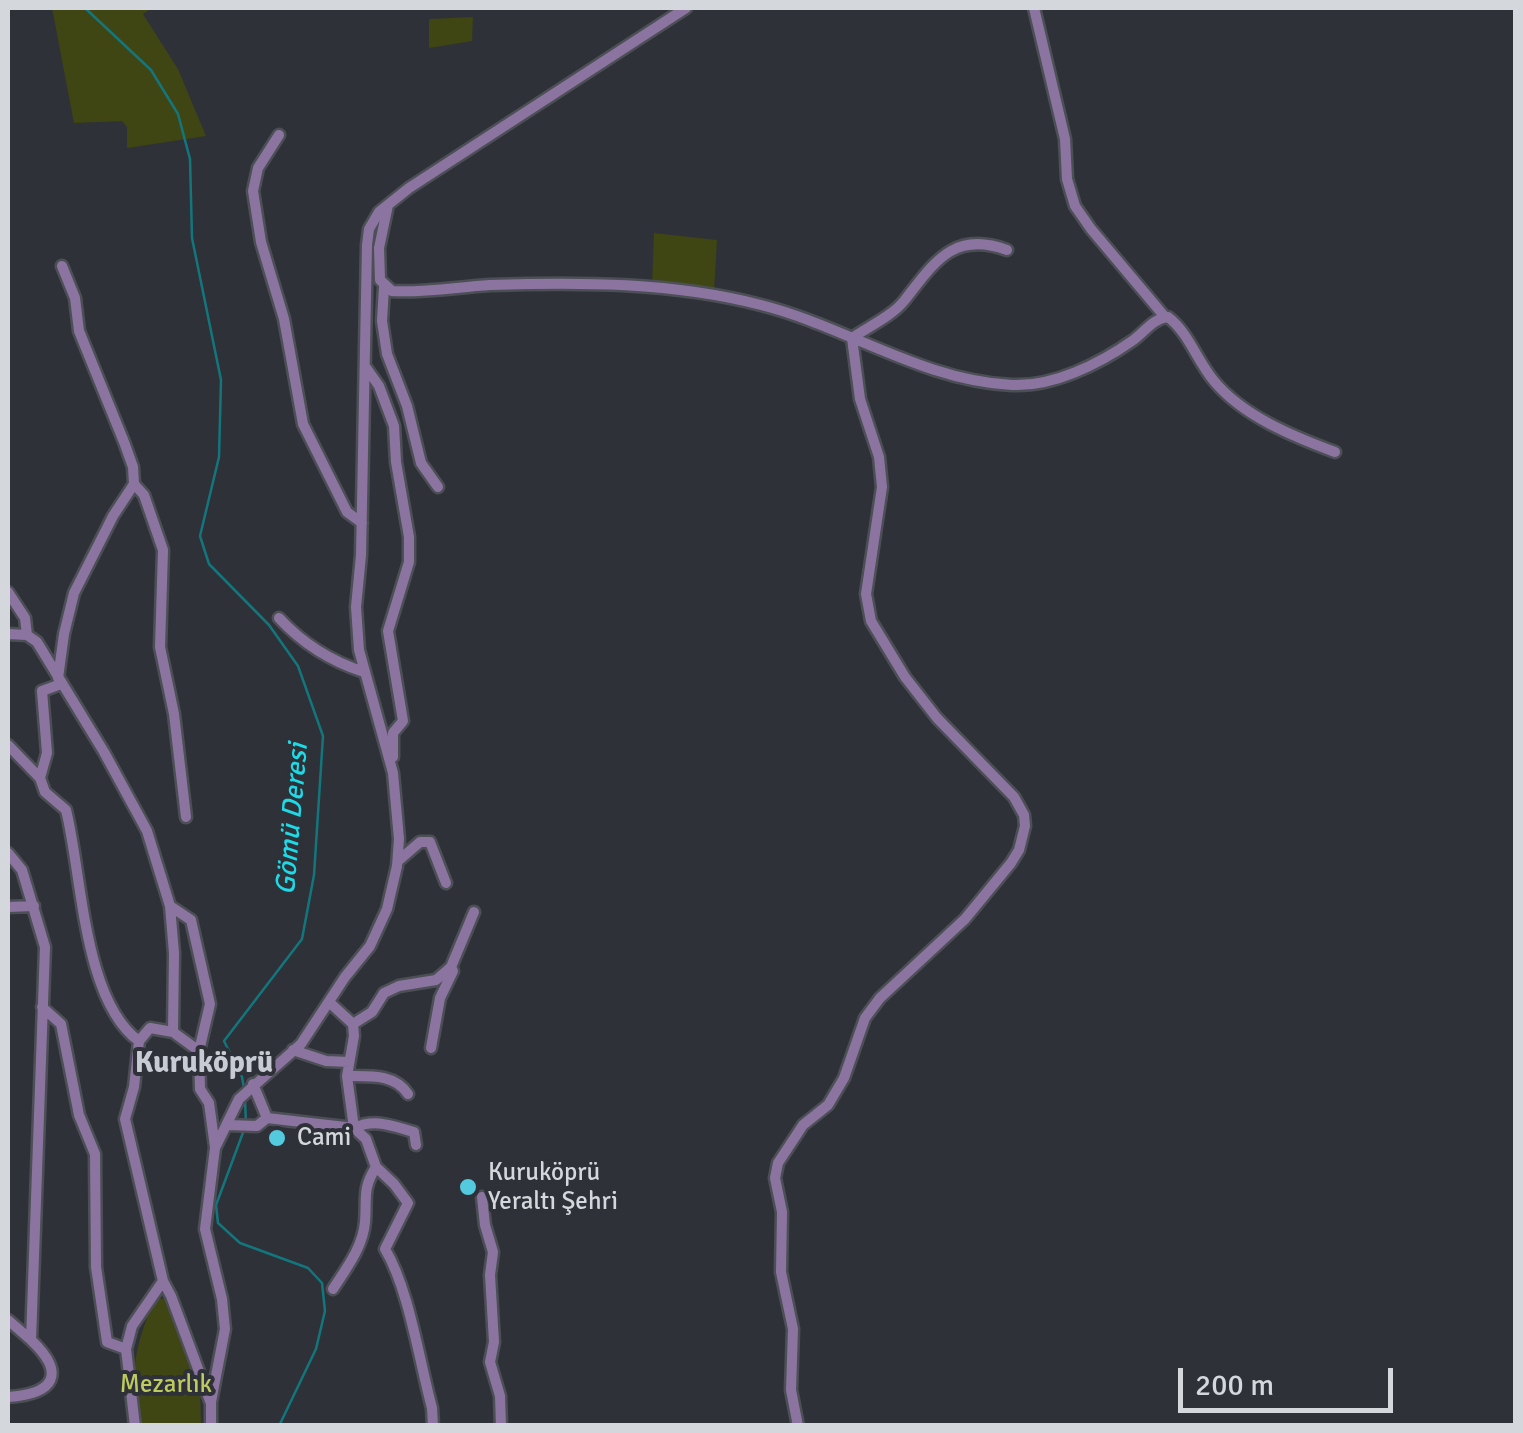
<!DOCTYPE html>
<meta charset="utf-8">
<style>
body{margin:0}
#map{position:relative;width:1523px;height:1433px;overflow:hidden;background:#2e3138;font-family:Signika,sans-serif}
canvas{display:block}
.frame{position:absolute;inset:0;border:10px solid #d4d7db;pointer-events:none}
.scale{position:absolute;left:1178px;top:1368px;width:215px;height:45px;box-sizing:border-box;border:5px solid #d4d7db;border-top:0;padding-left:12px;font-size:30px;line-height:35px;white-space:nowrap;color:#d4d7db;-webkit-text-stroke:8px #2e3138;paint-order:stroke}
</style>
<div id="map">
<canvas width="1523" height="1433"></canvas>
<div class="frame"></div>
<div class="scale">200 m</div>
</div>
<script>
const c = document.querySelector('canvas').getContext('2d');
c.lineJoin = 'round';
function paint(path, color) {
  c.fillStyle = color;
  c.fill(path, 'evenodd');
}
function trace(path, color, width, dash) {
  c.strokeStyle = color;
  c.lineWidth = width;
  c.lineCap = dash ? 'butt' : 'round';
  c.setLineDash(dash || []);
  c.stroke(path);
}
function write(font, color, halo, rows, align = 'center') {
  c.font = font + ' Signika,sans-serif';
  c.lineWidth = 8;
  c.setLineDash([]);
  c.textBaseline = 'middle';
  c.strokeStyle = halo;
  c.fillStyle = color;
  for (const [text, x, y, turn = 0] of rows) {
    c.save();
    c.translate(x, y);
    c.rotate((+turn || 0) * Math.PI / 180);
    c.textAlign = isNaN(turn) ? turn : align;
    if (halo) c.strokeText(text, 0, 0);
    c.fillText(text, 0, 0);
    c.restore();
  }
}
paint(new Path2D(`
 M52,8h100l-9,6 35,55 28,67 -79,12v-21l-5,-6 -48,2z
 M473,17l-1,24 -43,7v-29z
 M654,233l63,7 -3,52 -62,-8z
 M155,1298l14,1 31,89 1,37 -62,1c-7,-60 -7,-72 16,-128z`), '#3f4513');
trace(new Path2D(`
 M85,8l66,62 27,44 12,45 2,79 29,142 -2,77 -19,79 9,28 60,61 29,41 25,70 -9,139 -12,64 -78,102 18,36 2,11
 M245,1101l1,22
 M244,1130l-28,75 2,18 22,20 68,25 14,15 3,28 -9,38 -37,77`), '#14767d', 2.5);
const minor = new Path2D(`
 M1034,8l31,131 2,40 8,27 16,23 74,88
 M279,135l-21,33 -5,23 8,51 23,77 19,105 44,88 15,11
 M388,205l-9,43 1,32 12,11c32,2 65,-4 98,-6 89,-3 183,-3 271,20 84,21 162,76 251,80 41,2 87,-21 120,-44 12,-8 21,-23 36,-24 21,16 29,44 46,64 29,35 78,55 121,71
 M384,287l-2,34 5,33 20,52 14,57 17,24
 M365,366l14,20 15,40 2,36 13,75v25l-21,69 15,90 -10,12v24
 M134,484l10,11 19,55 -3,97 14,67 12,103
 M8,592l17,26 2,17
 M279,618c24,26 51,43 85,54
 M8,634l19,1 10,7 67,110 43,79 23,75 21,14 19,84 -11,47 1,38 9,14 6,44
 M58,678l6,-44 10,-41 39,-77 21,-32 -1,-17 -9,-25 -45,-111 -4,-33 -13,-32
 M8,745l32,33 5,14 21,18c16,63 17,191 73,231
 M40,778l7,-25 -5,-62 19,-7
 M8,853l14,17 23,77 -14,393c36,34 23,54 -23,57
 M398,861l22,-19h10l16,41
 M170,906l4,47 -1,79
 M8,907l26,-1
 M451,967l23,-55
 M329,1002l24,22 1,12 -7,40 7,52c21,-10 38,-2 60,4l2,13
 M42,1007l19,17 18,91 16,39 1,113 11,75 19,7
 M353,1024l19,-12 12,-19 15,-7 37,-6 15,-13 2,4 -13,27 -9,50
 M293,1050l33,11 23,1
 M199,1051l-26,-19 -23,-4 -11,13 -5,46 -9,32 38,162 8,15 39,105
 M347,1076c24,0 48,-2 61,18
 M253,1084l14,34
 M227,1125l30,1 10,-8 87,10 12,11 10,28 18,17 14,19 -23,46c24,40 34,111 47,159l1,18
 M482,1197l3,28 8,27 -3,23 4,67 -4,20 10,34 1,30
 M333,1289c13,-20 30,-42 32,-67 2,-24 -3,-33 11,-55
 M8,1320l23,20
 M135,1426l-9,-77 6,-23 31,-45
 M211,1426v-24l14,-73 -3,-30 -17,-70 10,-81 24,-49 62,-55 44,-67 25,-31 17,-37 10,-43 2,-27 -6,-66 -34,-123 -3,-43 5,-52 6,-310 2,-16 10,-17 30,-24 277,-180
 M798,1426l-7,-36 2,-61 -12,-57 1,-60 -7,-34 3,-15 25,-38 25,-20 16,-27 21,-60 15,-20 85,-79 46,-56 8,-13 6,-24 -1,-11 -10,-18 -77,-79 -32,-41 -34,-56 -5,-27 16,-107 -3,-30 -19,-58 -8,-61c16,-11 40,-22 52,-37 30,-38 49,-71 103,-51`);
trace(minor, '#4c4f55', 15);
trace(minor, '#8c74a1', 10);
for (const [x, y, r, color] of [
 [277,1138,10,"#54cade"],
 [468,1187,10,"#54cade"]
]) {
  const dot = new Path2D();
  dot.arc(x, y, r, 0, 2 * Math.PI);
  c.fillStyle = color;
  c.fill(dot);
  trace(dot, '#2e3138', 4);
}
write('25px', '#d4d7db', '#2e3138', [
 ["Cami",297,1138],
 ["Kuruköprü",488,1173],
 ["Yeraltı Şehri",488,1202]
], 'left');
write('25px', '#bdcb5f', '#2e3138', [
 ["Mezarlık",166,1385]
]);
write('italic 28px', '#1ed9e6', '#2e3138', [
 ["Gömü Deresi",293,819,-85]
]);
write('bold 30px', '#c7ccd4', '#2e3138', [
 ["Kuruköprü",204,1064]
]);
</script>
